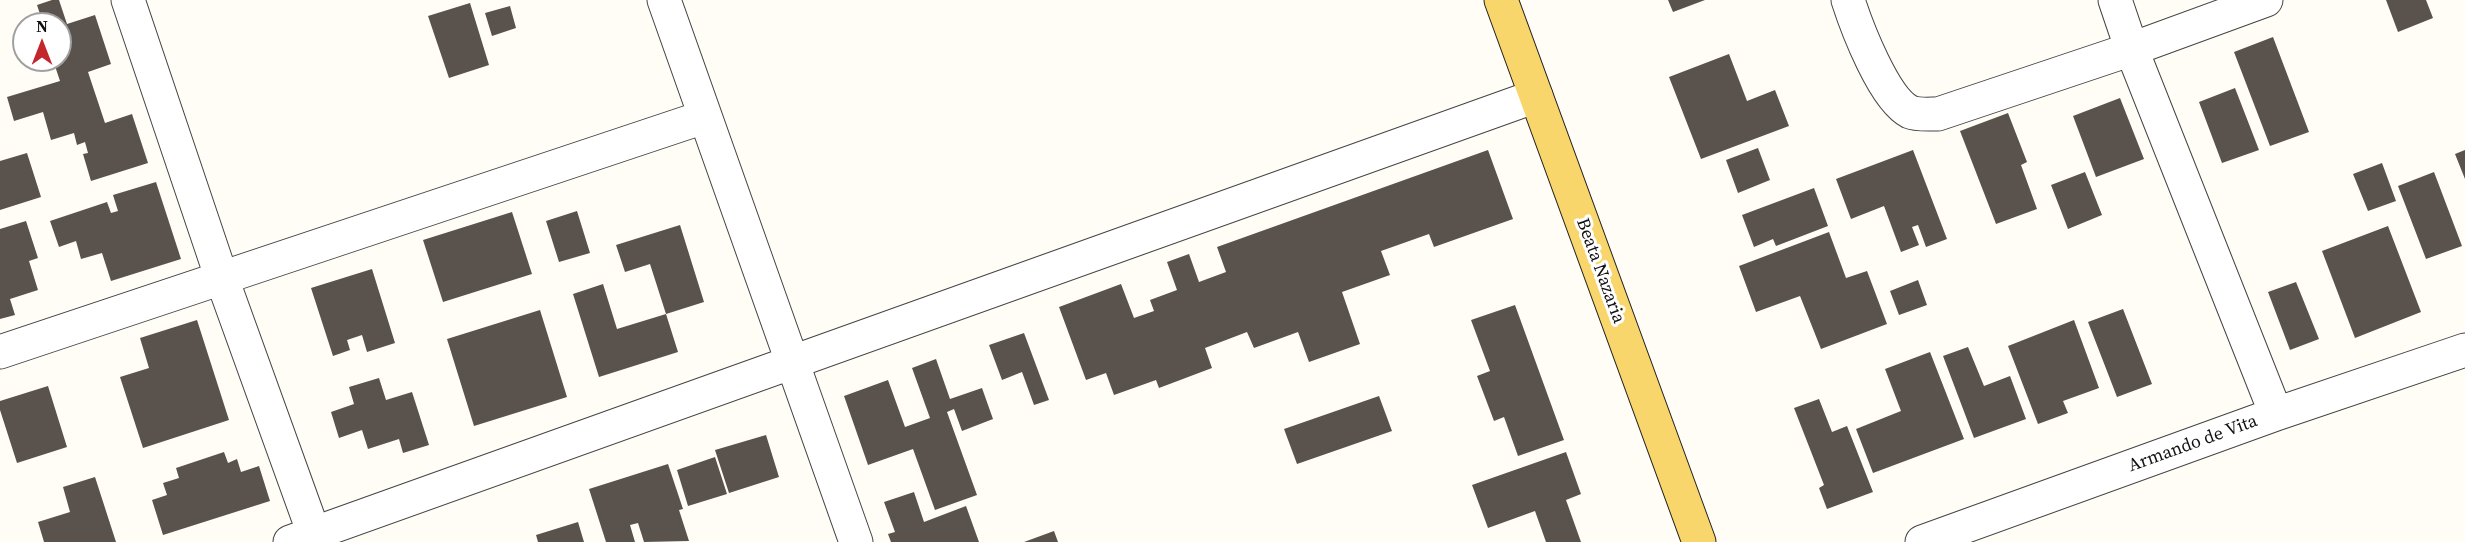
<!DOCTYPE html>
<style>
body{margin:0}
#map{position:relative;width:2465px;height:542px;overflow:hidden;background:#fffdf5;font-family:"Source Serif 4",serif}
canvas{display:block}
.north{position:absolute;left:12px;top:12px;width:60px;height:60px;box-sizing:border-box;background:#fff;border:2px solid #a0a0a0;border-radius:50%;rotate:0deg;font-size:16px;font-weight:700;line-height:24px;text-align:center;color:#111}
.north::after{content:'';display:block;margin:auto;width:21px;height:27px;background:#c4262e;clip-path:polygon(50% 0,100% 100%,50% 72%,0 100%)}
</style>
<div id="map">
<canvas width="2465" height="542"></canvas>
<div class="north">N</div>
</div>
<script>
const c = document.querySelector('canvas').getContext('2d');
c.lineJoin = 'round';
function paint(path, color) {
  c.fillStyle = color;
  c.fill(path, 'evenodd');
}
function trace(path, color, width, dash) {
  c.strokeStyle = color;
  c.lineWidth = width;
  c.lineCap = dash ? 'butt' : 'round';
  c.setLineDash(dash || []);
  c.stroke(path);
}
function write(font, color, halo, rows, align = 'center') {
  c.font = font + ' "Source Serif 4",serif';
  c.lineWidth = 6;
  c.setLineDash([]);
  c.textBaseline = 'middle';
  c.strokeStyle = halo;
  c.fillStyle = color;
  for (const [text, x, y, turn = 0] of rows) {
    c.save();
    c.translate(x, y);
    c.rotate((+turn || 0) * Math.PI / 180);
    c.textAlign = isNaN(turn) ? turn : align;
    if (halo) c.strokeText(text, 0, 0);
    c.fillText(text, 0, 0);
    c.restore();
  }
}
paint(new Path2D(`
 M52,0h7l8,24 28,-9 16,49 -23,8 17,51 27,-9 16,49 -57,18 -8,-27 5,-1 -3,-11 -8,3 -3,-12 -23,7 -8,-28 -29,9 -7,-24 53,-16 -7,-21h7v-36h-26l-2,-4 9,-3 -4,-12z
 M1668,0h37l-32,12z
 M2386,0h40l7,18 -35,14z
 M470,3l19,62 -40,13 -21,-62z
 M510,6l6,22 -24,8 -7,-23z
 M2273,37l36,95 -39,14 -36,-94z
 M1729,54l18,47 28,-11 14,36 -88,33 -32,-82z
 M2235,88l24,62 -37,13 -23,-61z
 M2120,98l24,61 -48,18 -23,-61z
 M2008,113l19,49 -6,3 16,44 -41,15 -36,-93z
 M1758,148l12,32 -32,13 -12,-33z
 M1488,150l25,69 -79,28 -5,-13 -48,17 9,24 -48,17 18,52 -51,18 -11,-30 -44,16 -7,-16 -42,16 7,20 -53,20 -3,-8 -42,15 -8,-22 -20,7 -27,-73 62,-23 13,34 20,-7 -4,-11 27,-10 -10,-28 22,-8 10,28 27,-10 -9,-25z
 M1913,150l34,89 -21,8 -8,-22 -6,2 7,18 -18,7 -17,-46 -33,13 -15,-40z
 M2465,150v29l-10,-25z
 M27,153l14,44 -41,13v-49z
 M2382,163l14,38 -28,10 -15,-37z
 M2085,172l17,43 -34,14 -17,-44z
 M2434,172l28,74 -36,13 -28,-73z
 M156,182l25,77 -70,22 -9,-28 -21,6 -5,-18 -17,6 -9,-26 57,-19 4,11 7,-2 -5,-16z
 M1814,188l14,38 -52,20 -3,-7 -19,8 -12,-32z
 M577,211l13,42 -31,9 -13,-41z
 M512,212l20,62 -89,28 -20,-62z
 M26,221l12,37 -9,3 9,29 -28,9 5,16 -15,4v-90z
 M680,225l24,77 -38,12 -16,-50 -25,8 -9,-27z
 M2388,226l33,86 -66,26 -33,-87z
 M1829,232l17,46 21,-7 20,53 -66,25 -21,-53 -44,16 -17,-46z
 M372,269l23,74 -28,9 -5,-17 -15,5 3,10 -17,6 -22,-68z
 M1918,280l9,25 -28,10 -9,-24z
 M2296,282l23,57 -29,11 -22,-58z
 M603,284l14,45 49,-15 12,38 -79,25 -26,-83z
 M1515,305l49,135 -46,16 -14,-39 -10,4 -17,-45 13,-5 -19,-51z
 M2123,309l29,75 -35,13 -29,-75z
 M540,310l27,87 -93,29 -27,-87z
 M197,320l32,100 -86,28 -23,-71 29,-9 -9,-30z
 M2074,320l25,68 -36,13 5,12 -30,11 -30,-78z
 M1024,333l25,67 -15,5 -12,-33 -20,8 -13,-35z
 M1968,347l16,39 26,-10 16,43 -52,19 -31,-82z
 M1930,352l34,87 -91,34 -17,-44 45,-18 -16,-42z
 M936,359l14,40 32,-11 11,31 -31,12 -8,-22 -7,3 30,83 -42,15 -22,-61 -45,16 -24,-69 44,-16 17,47 25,-9 -18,-50z
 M379,378l7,22 26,-8 17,53 -26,8 -4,-14 -31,10 -6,-19 -23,8 -8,-26 23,-8 -5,-17z
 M48,386l19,61 -50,16 -17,-53v-9z
 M1379,396l13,35 -95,33 -13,-35z
 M1819,399l13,33 15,-6 26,66 -46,17 -8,-21 5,-3 -30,-77z
 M766,435l13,42 -50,16 -14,-43z
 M224,452l4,11 9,-4 4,13 18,-6 11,35 -107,34 -11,-35 15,-5 -4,-12 16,-5 -3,-10z
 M1566,452l15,42 -15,6 15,42h-35l-11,-31 -47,17 -16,-43z
 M715,457l12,37 -39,12 -11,-36z
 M668,464l15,45 -4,1 10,31 -45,1 -6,-19 -8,2 5,17h-29l-17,-53z
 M95,477l21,65h-72l-6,-20 32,-10 -7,-25z
 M914,492l10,30 42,-16 13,36h-88l-3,-8 7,-2 -11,-30z
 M578,522l6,20h-46l-2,-7z
 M1054,531l4,11h-34z`), '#5a524d');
const minor = new Path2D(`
 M128,0l93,276 96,266
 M664,0l192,542
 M1848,0c9,28 36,99 62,112 7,3 19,2 28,2l194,-65 134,-49
 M2115,0l18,53 143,361
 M0,352l704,-235
 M290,542l1246,-446
 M1922,542l354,-128 189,-64`);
const major = new Path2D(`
 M1501,0l198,542`);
trace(minor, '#444', 35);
trace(major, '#222', 35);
trace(minor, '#fff', 33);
trace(major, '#f9d66b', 33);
write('18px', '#111', '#fff', [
 ["Beata Nazaria",1600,271,70],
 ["Armando de Vita",2193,444,-20]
]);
</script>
